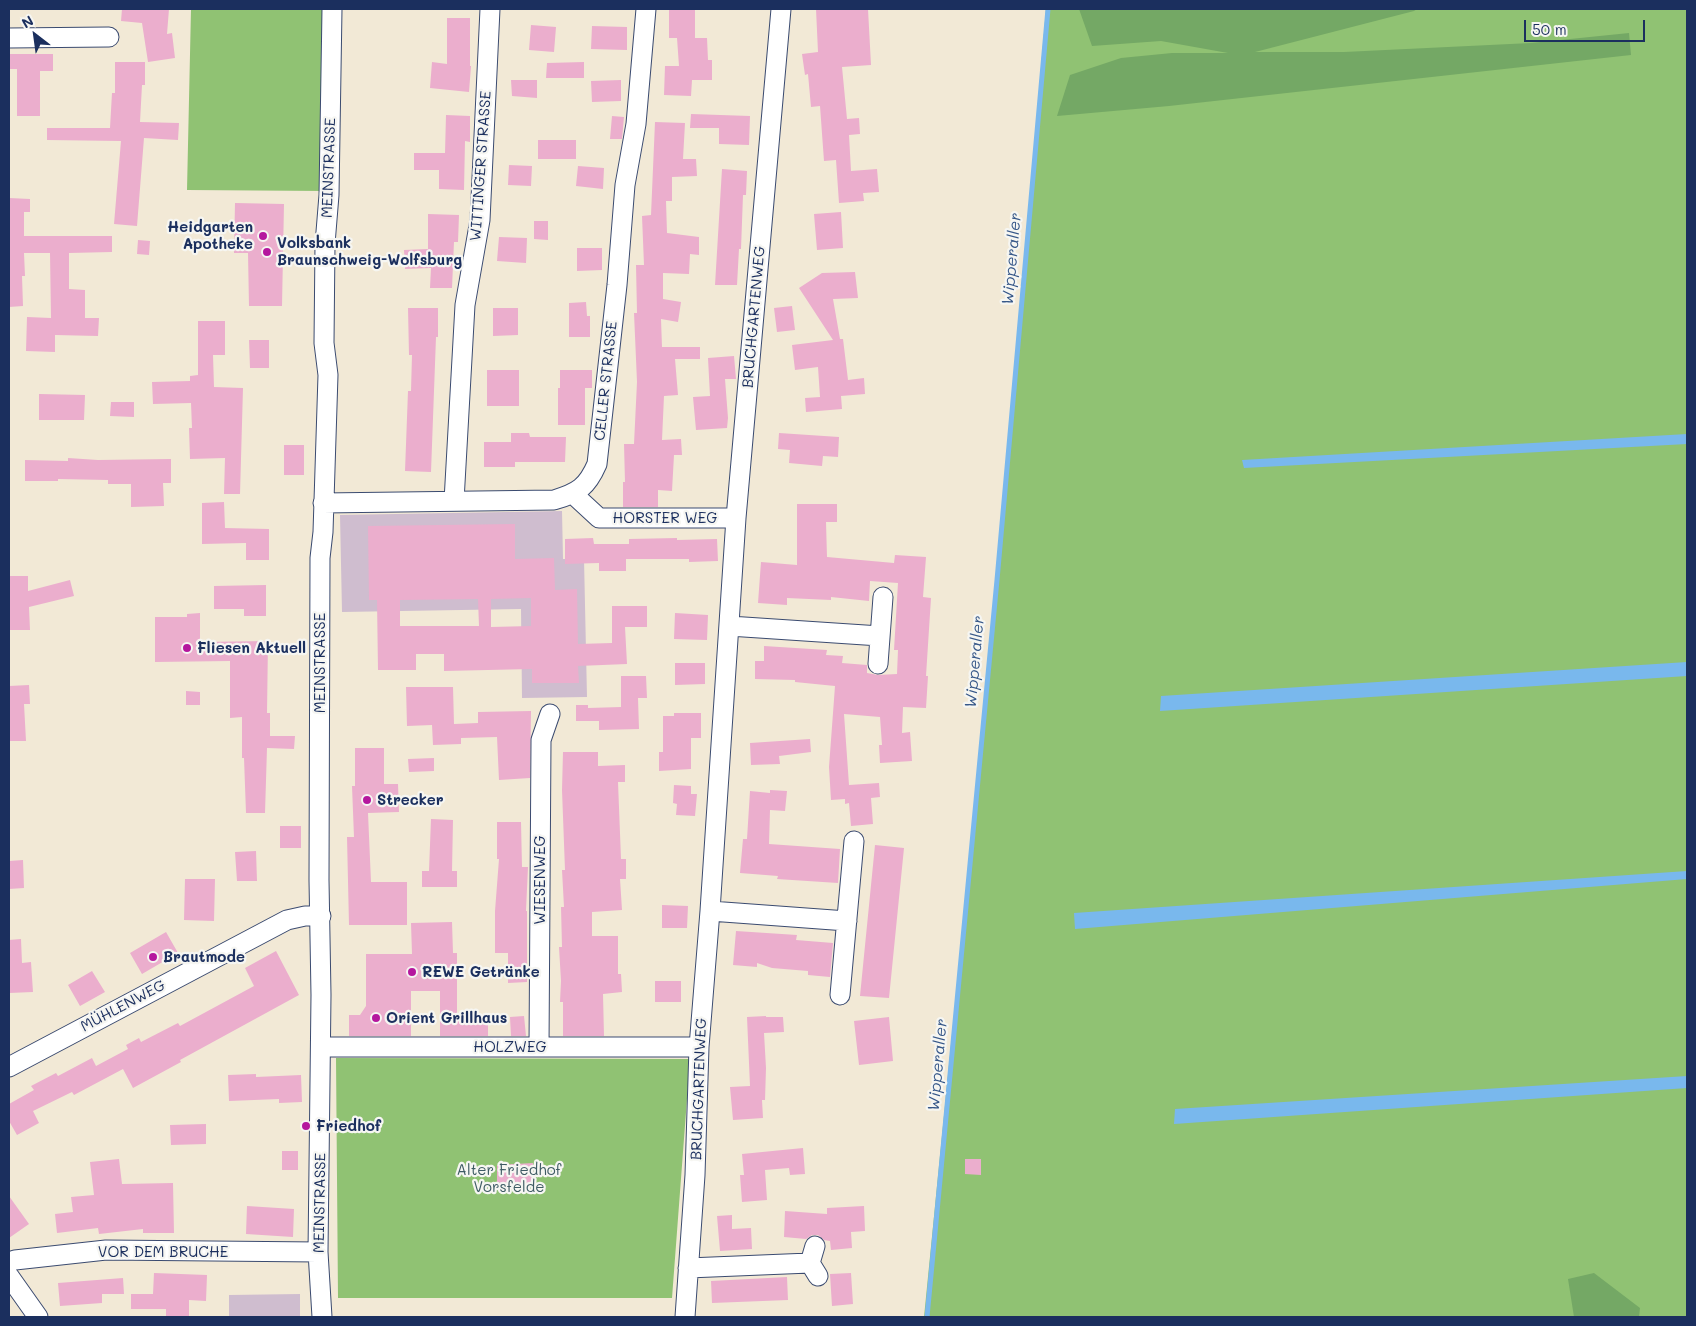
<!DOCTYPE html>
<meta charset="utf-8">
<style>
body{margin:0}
#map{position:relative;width:1696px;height:1326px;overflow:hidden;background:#f2e9d6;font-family:Mali,sans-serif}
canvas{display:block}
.frame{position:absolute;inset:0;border:10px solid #1b2f5e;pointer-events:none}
.north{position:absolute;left:10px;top:10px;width:50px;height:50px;-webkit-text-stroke:4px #f6f6f2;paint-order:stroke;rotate:330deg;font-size:14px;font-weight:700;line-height:20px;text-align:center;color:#1b2f5e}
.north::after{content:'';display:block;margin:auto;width:18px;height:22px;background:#1b2f5e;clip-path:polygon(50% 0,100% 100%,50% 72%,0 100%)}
.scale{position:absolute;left:1524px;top:20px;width:121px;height:22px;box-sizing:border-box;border:2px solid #1b2f5e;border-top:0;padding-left:6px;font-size:15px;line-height:18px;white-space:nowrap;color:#1b2f5e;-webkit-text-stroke:4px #f6f6f2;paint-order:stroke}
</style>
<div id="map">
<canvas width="1696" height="1326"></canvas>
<div class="frame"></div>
<div class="north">N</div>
<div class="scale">50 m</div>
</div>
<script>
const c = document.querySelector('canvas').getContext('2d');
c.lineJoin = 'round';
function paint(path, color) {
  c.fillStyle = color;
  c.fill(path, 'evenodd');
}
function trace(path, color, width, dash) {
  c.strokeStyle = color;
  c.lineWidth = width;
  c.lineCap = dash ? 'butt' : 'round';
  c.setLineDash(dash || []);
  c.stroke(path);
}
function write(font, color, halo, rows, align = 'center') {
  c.font = font + ' Mali,sans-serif';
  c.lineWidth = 4.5;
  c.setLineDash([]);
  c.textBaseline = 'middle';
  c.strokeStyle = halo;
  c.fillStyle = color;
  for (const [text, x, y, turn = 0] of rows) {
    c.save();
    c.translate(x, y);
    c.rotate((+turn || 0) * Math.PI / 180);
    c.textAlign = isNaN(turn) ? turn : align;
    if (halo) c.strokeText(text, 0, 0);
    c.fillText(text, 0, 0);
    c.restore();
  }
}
paint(new Path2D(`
 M562,511l1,48h21l3,138 -65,1 -1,-89 -179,3 -2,-97z
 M300,1294v23h-71v-22z`), '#cfbdcf');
paint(new Path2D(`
 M191,9h134l1,182 -139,-1z
 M1046,9h641v1308h-763l73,-737z
 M336,1058l354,1 -18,239h-334z`), '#90c273');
paint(new Path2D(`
 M1079,9h338l-3,2 -159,41h89l187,-9 98,-10 2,22 -462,51 -112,10 13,-41 51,-17 51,-5h56l-67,-12 -69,5z
 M1594,1273l46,35 -1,9h-65l-6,-38z`), '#74a865');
paint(new Path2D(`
 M1687,434v10l-443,24 -2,-8z
 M1687,662v14l-527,35 1,-15z
 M1687,871v8l-612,50 -1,-16z
 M1687,1076v12l-513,36 1,-15z`), '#79b8ed');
trace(new Path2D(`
 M927,1317l70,-737 51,-571`), '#79b8ed', 5);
paint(new Path2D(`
 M122,9h47l-2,25 5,-1 3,25 -27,4 -6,-39 -21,-2z
 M669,9h26v29h12l1,22h4v20h-20l-1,16 -27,-1 1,-29h14l-2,-28h-8z
 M816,9h52l3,56 -29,2 5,52 12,-1 1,16 -11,1 2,36 26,-2 2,23 -16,1 1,8 -25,2 -3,-43 -12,1 -4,-55 -9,1 -3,-33 -3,1 -3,-21 16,-2z
 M447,18h23v48h1l-2,26 -39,-4 2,-26 15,2z
 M531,25l25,2 -2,25 -25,-2z
 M592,26l35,1v23l-36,-1z
 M9,54h44v17h-13v45h-23v-47h-8z
 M115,62h30v23h-3l-2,37 39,1 -1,17 -34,-2 -7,88 -23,-2 7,-83 -74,-1v-12h63l2,-35h3z
 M584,62v16h-38l1,-15z
 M511,80h26v18l-25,-2z
 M621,80v21l-29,1 -1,-21z
 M691,114l59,2 -1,29 -30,-1v-16h-29z
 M446,115l24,1v26l-5,-1 -1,49 -25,-1v-19h-25v-17h31z
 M612,116l12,1 -2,22h-12z
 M655,122l30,1 -2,36h13l1,17 -25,1v24h-6l1,32 32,4v18l-9,-1 -1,20 -26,-1v26l18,3 -3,20 -17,-3 1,28h38v12h-25l3,36 -14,1 -2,44 19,-1 1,16h-8l-2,36 -14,-1v17h-35v-25h2l-1,-38h10l3,-62 -3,-69h3l-1,-48h8l-2,-49 9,-1z
 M538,140h38v19h-38z
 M509,165l23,1 -1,20 -23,-1z
 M578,166l26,2 -1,21 -27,-3z
 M722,169l25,2 -1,24h-3l-2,54h-2l-2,36h-22z
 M9,198l21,1v13h-6v24h88v16l-43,1v36l16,1v28h14l-1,18 -43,-1v17l-29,-1 1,-34 24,1 -1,-65h-26l1,23h-3l1,30 -14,1z
 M235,203l49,1 -2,102h-33l-1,-53h-14z
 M841,212l2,36 -26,2 -3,-36z
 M428,214l31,1 -1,27h-4l-2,46h-22l1,-20 -26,1 -1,-19 24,-1z
 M534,221h14v19l-14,-1z
 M499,237l28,1 -1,25 -29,-2z
 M138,240l12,1 -1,14 -12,-1z
 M577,248h25v22l-25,1z
 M855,272l3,26 -25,1 7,40h3l5,41 16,-2 1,16 -24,2 1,13 -36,3 -1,-14 15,-1 -2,-30 -23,3 -3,-25 41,-5 -34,-52 23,-15z
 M586,302l1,14h3v21h-21v-34z
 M792,306l3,24 -18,2 -3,-24z
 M408,308h30v29h-2l-5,135 -26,-1 3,-80h3l1,-36h-3z
 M493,308h25v27l-25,1z
 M198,321h27v34h-12l1,32 29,1 -3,106h-16l1,-36 -35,1 -1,-31h3l-1,-25 -38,1 -1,-22 38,-1v-5l8,-1z
 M249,340h20v28h-19z
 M734,356l2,23h-11l3,39 -1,10 -31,2 -3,-33 17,-1 -2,-38z
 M487,370h32v36h-32z
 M560,370h32v18h-7v37h-27v-37h2z
 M39,394l46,1 -1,25h-45z
 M111,402h23v15l-24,-1z
 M511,433h18l1,4h36l-1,25h-50v5h-31v-25h27z
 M779,433l60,4 -1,20 -15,-1 -1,10 -33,-3 1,-13 -12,-1z
 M284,445h20v30h-20z
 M68,458l30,2 73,-1v24h-8l1,23 -33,1v-23h-23v-4l-50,-1v2h-33v-21l43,1z
 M224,502l1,26 44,1v31h-23v-17l-44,1v-41z
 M797,504h40v18h-11l1,35 67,6 1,-8 31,2 -3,40 8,1 -5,78h2l-2,32 -23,-1 -1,26 8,-1 2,29 -32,2 -1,-18h3l-2,-28 -36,-3 5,71 30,-2 1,14 -9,1 2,26 -22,2 -2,-23 -4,1v-5l-14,1 -2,-33 6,-81 -40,-4v-2l-40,-1v-18h9v-15l63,4 -1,5 17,1 -1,7 25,2v8l11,2 19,-1 1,-24h-4l4,-67 -28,-2 -1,20 -38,-4v3l-44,-2v7l-29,-2 3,-41 36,3z
 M515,524v35l39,-1 1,32 22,-1 1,55 34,-1v-37h35v21h-22l2,37 -49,2 1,17h-47v-14l-88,2v-17h-28v16h-38l-1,-70h-8l-1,-74zM531,598v28l-40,1v-28zM478,599l1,27h-79v-26z
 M593,538l1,6h35v-5l48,-1v2l40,-1 1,22 -29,1v-3h-63v12h-27v-8l-34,1v-25z
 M9,576h19v15l42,-11 4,16 -45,11 1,23h-21z
 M266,585v31h-22v-7h-30v-23z
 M200,613v29l68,-1 -1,72h3v23h25l-1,13 -27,-1 -2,65h-19l-2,-55h-2v-41l-12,1v-57l-75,1v-45h32v-3z
 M675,613l33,2 -1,25 -33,-1z
 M675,663h30v21l-30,1z
 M621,676h25l1,22h-9l1,31 -40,1v-9h-23v-16h12v3l33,-1z
 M29,685l1,19h-6l2,37h-17v-55z
 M406,687h47l1,37 24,-1v-11l53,-1 -1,67 -31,2 -2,-43 -36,1v6l-28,1 -1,-20 -25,1z
 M186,691l14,1v13h-14z
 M674,713h27v25h-10v31l-32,2v-19h4v-36h11z
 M810,739l1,13 -32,4 1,8 -29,1 -1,-22z
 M355,748h29v36h14l1,28 -31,1 3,69h36v43h-58l-2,-88h7l-2,-51h3z
 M563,752h35v14l27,-1v17h-7l3,77h5v20h-6l2,31 -30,2v24h26v38h3l1,18 -19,2 1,42h-41v-34h-3l1,-21 -2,-34h3l-1,-40h3l-2,-37h3l-3,-80z
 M434,758v13l-25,1 -1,-13z
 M674,785l17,1v8h6l-2,22 -19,-1 1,-11 -4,-1z
 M770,790l17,1 -2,20 -15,-1 -1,34 71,5 -2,34 -61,-4 1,-3 -38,-3 3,-34h4l3,-48 20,2z
 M431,819l22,1 -1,51h5v16h-35v-16h7z
 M497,822h24l1,45h6l-2,44h1v71l-19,1v-30h-13v-42l4,-52h-2z
 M280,826h21v22h-21z
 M875,845l29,3 -15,150 -29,-2z
 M256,851l1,30h-20l-2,-29z
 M23,860l1,28 -15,1v-28z
 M185,879h30l-1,42 -30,-1z
 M662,905l26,1 -1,22h-25z
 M452,922l1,31h4v61h31v22h-48v-45h-29v45h-62v-21h11l6,-9v-52h46l-1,-31z
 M736,931l61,4 -1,5 37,3 -3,34 -22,-2v-4l-36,-3 -15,-5v4l-24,-2z
 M166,932l12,21 -36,21 -12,-21z
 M21,939l1,24 9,-1 2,30 -24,1v-53z
 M276,951l23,44 -119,65 1,2 -48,26 -10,-19 -49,26 -2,-3 -39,19 6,12 -22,12 -8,-14v-17l25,-14 -3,-4 25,-13 2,3 34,-18 4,8 32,-17 -2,-4 13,-7 2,4 37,-19 2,3 74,-40 -9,-18z
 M92,971l13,21 -25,14 -12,-21z
 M655,981h26v21h-26z
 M524,1016l2,20h-15l-1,-19z
 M766,1016v1h17l1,15 -20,1 2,35 -1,32h-3l1,18 -30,2 -3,-33 20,-1 -3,-69z
 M889,1017l4,44 -34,4 -5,-44z
 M256,1074v3l45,-2 1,27 -23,1v-4l-50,2 -1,-26z
 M206,1124v20l-35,1 -1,-20z
 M803,1148l2,26 -15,1 -1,-7 -24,2 2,30 -25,2 -2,-27h4l-2,-21z
 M282,1151h16v19h-16z
 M119,1159l3,25 51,-1 1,50h-31v-4l-44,5 -1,-6 -41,5 -2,-19 18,-2 -2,-15 23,-2 -4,-33z
 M965,1159h16v16l-16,-1z
 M533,1163l1,21 -37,1v-20z
 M9,1196l20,28 -20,14z
 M247,1206l47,3 -1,28 -47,-3z
 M864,1206l1,25 -14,1 1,16 -21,2 -1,-9 -6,-1 -6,-5h-6l-6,4 -22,-2 1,-26 42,3v-6z
 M732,1215v14l19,-1 1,21 -32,2 -3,-35z
 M154,1273l53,2 -1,26 -17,-1v17h-23v-8h-35v-15h22z
 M851,1273l2,31 -21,2 -2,-32z
 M787,1277l1,23 -76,3 -1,-22z
 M123,1278l1,16h-22v9l-42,3 -2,-23z`), '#ebaecd');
const minor = new Path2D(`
 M9,38l100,-1
 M573,494l26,24h137
 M454,501l11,-196 15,-85 10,-211
 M323,503l231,-3c24,-7 33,-13 43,-36l20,-179 8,-100 11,-61 10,-115
 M729,626l151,10
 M878,664l5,-67
 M710,911l137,10
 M840,995l14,-154
 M321,1047h378
 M539,1047l2,-307 9,-26
 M9,1067l278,-147 18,-4h16
 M815,1246l-5,17 8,13
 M9,1262l6,-2 91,-10 212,2
 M688,1268l122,-5
 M9,1276l29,41
 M322,1317l-4,-65 3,-257 -2,-115 1,-322 3,-26 5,-157 -4,-32 1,-99 4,-49 3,-186
 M685,1317l10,-142 4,-128 11,-136 26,-393 45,-509`);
trace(minor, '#3b4b70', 21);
trace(minor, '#fff', 19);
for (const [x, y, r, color] of [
 [263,236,5,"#b5179e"],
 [267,252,5,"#b5179e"],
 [187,648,5,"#b5179e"],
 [367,800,5,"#b5179e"],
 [153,957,5,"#b5179e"],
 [412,972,5,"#b5179e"],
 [376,1018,5,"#b5179e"],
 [306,1126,5,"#b5179e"]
]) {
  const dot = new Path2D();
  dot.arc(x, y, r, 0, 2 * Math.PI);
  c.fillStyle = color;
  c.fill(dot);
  trace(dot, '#f6f6f2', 2);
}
write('15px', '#1b2f5e', '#f6f6f2', [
 ["WITTINGER STRASSE",481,166,-86],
 ["MEINSTRASSE",329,168,-88],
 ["BRUCHGARTENWEG",754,317,-85],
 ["CELLER STRASSE",606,381,-84],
 ["HORSTER WEG",665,518],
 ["MEINSTRASSE",320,663,-90],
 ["WIESENWEG",540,880,-90],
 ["MÜHLENWEG",123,1006,-28],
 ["HOLZWEG",510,1047],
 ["BRUCHGARTENWEG",699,1089,-88],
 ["MEINSTRASSE",320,1203,-89],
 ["VOR DEM BRUCHE",163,1252]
]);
write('bold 15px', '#1b2f5e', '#f6f6f2', [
 ["Heidgarten",253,227,"right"],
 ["Apotheke",253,244,"right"],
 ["Volksbank",277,243],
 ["Braunschweig-Wolfsburg",277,260],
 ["Fliesen Aktuell",197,648],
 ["Strecker",377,800],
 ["Brautmode",163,957],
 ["REWE Getränke",422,972],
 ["Orient Grillhaus",386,1018],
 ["Friedhof",316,1126]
], 'left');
write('15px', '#3e5b64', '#f6f6f2', [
 ["Alter Friedhof",509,1170],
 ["Vorsfelde",509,1187]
]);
write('italic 16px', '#375889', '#f6f6f2', [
 ["Wipperaller",1012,259,-85],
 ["Wipperaller",975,662,-85],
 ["Wipperaller",938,1065,-85]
]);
</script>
